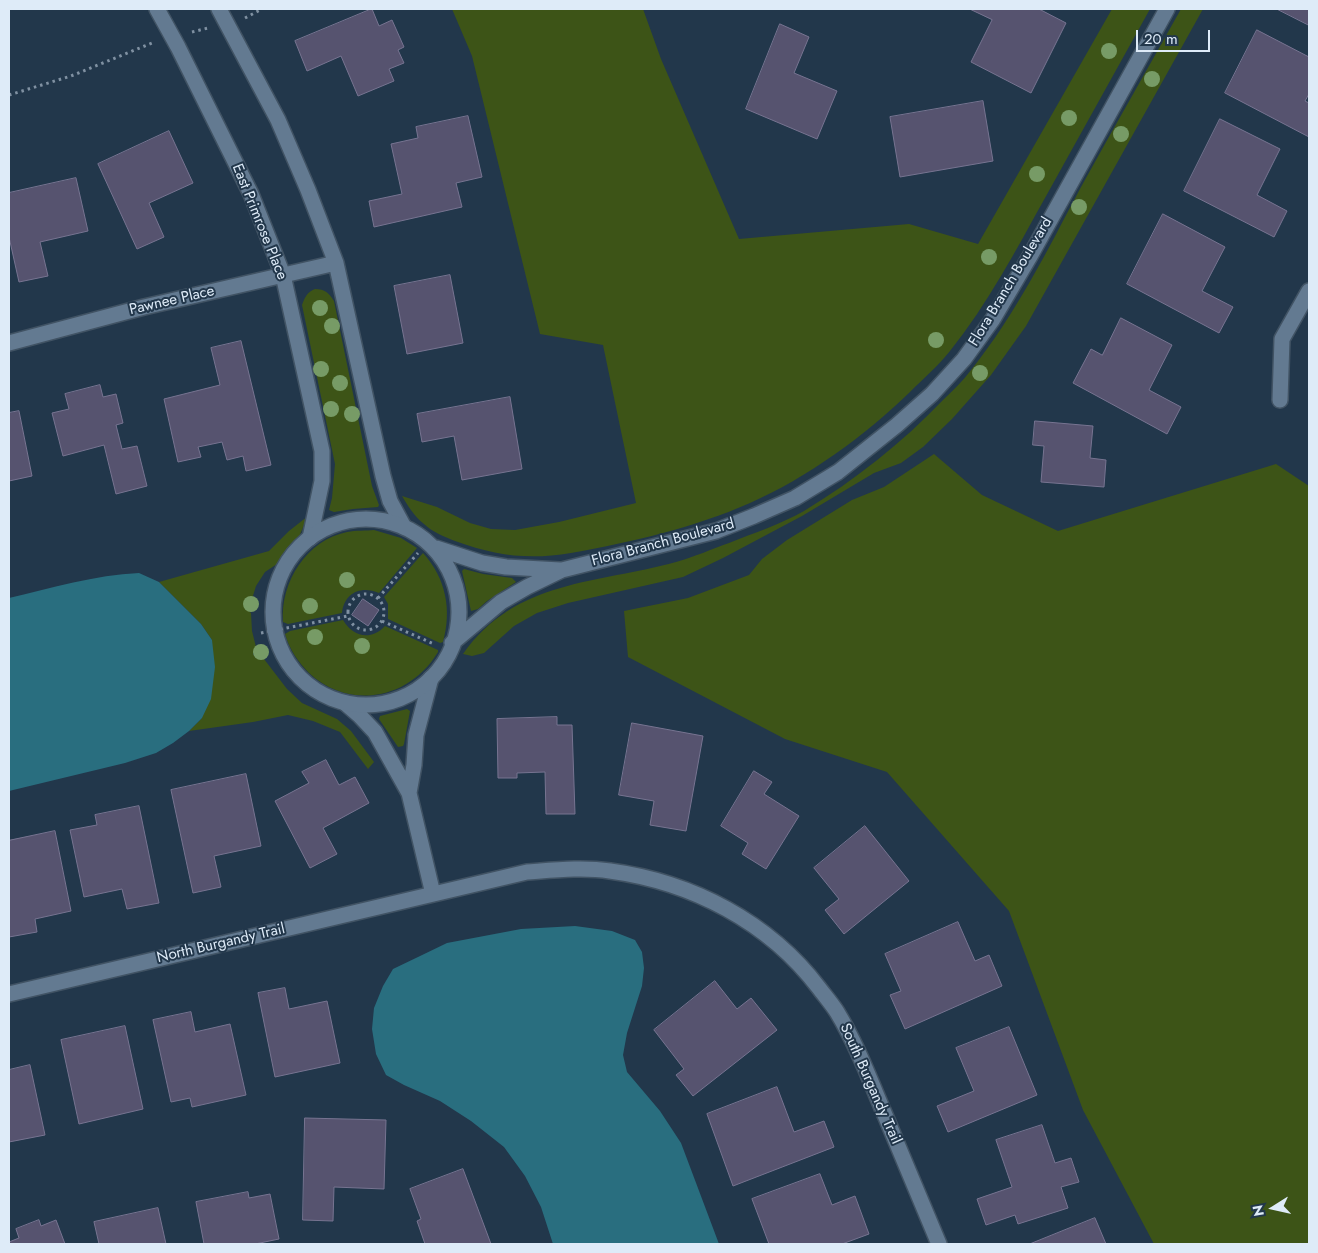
<!DOCTYPE html>
<style>
body{margin:0}
#map{position:relative;width:1318px;height:1253px;overflow:hidden;background:#22374b;font-family:Jost,sans-serif}
canvas{display:block}
.frame{position:absolute;inset:0;border:10px solid #deebf8;pointer-events:none}
.north{position:absolute;left:1248px;top:1183px;width:50px;height:50px;-webkit-text-stroke:4px #22374b;paint-order:stroke;rotate:260deg;font-size:14px;font-weight:700;line-height:20px;text-align:center;color:#deebf8}
.north::after{content:'';display:block;margin:auto;width:18px;height:22px;background:#deebf8;clip-path:polygon(50% 0,100% 100%,50% 72%,0 100%)}
.scale{position:absolute;left:1136px;top:30px;width:74px;height:22px;box-sizing:border-box;border:2px solid #deebf8;border-top:0;padding-left:6px;font-size:15px;line-height:18px;white-space:nowrap;color:#deebf8;-webkit-text-stroke:4px #22374b;paint-order:stroke}
</style>
<div id="map">
<canvas width="1318" height="1253"></canvas>
<div class="frame"></div>
<div class="north">N</div>
<div class="scale">20 m</div>
</div>
<script>
const c = document.querySelector('canvas').getContext('2d');
c.lineJoin = 'round';
function paint(path, color) {
  c.fillStyle = color;
  c.fill(path, 'evenodd');
}
function trace(path, color, width, dash) {
  c.strokeStyle = color;
  c.lineWidth = width;
  c.lineCap = dash ? 'butt' : 'round';
  c.setLineDash(dash || []);
  c.stroke(path);
}
function write(font, color, halo, rows, align = 'center') {
  c.font = font + ' Jost,sans-serif';
  c.lineWidth = 4;
  c.setLineDash([]);
  c.textBaseline = 'middle';
  c.strokeStyle = halo;
  c.fillStyle = color;
  for (const [text, x, y, turn = 0] of rows) {
    c.save();
    c.translate(x, y);
    c.rotate((+turn || 0) * Math.PI / 180);
    c.textAlign = isNaN(turn) ? turn : align;
    if (halo) c.strokeText(text, 0, 0);
    c.fillText(text, 0, 0);
    c.restore();
  }
}
paint(new Path2D(`
 M452,9h191l18,50 78,180 170,-15 69,20 134,-235h38c-35,63 -70,126 -105,189 -29,52 -58,107 -95,153 -12,15 -27,28 -40,41 -44,43 -103,86 -160,111 -57,25 -118,39 -179,50 -42,7 -75,3 -116,-12 -10,-4 -23,-9 -31,-17 -10,-8 -16,-18 -22,-28l35,11 33,16 21,6 24,1 44,-8 77,-19 -33,-158 -63,-11 -68,-278z
 M1181,9h22l-177,317 -35,49 -39,44 -29,28 -22,16 -27,10 -72,43 -79,42 -40,19 -115,26 -31,10 -23,13 -30,27 -12,3 -9,-2c53,-75 134,-70 213,-92 18,-5 36,-13 53,-19 25,-10 52,-19 75,-32 51,-31 98,-68 139,-111 10,-10 20,-19 28,-30 45,-56 77,-121 110,-183 33,-60 67,-119 100,-178z
 M315,289c10,0 14,4 19,12l38,185 7,19 -1,2 -25,2 -19,3 -5,-2 3,-12 3,-34 -33,-159c3,-8 5,-13 13,-16z
 M934,454l48,41 76,36 218,-67 33,22v758h-155l-71,-134 -74,-199 -122,-139 -102,-33 -157,-82 -4,-46 64,-13 61,-23 13,-16 25,-19 65,-40 32,-13z
 M308,516l-10,23 -21,25 -12,8 -9,14 -4,13h-4l-3,4v4l6,6 1,18 4,16 -3,7 3,4 8,1 23,30 15,14 35,16 14,12 23,31 -6,7 -28,-37 -27,-11 -25,-6 -35,7 -64,9 13,-13 10,-78 -11,-16 -42,-42 110,-31 20,-20z
 M374,530l27,8 16,10 -38,45c-18,-8 -35,0 -37,20l-54,11 -5,-2c-3,-40 24,-82 64,-90 9,-2 19,-1 27,-2z
 M423,553c23,25 29,57 20,89l-3,1 -52,-24v-15l-4,-7z
 M464,569l19,5 29,4 4,4 -29,19 -9,8 -7,2 -9,-40z
 M343,620c10,17 28,21 42,6l53,24v2c-28,47 -88,59 -129,21 -10,-10 -20,-24 -24,-39l5,-3z
 M407,709l3,2 -6,33 -1,2 -5,1 -19,-28 1,-3z`), '#3d5417');
paint(new Path2D(`
 M139,573l20,9 42,42 11,16 3,27 -4,32 -9,19 -13,13 -16,12 -17,10 -31,10 -116,28v-193c42,-10 86,-23 130,-25z
 M575,926l37,5 23,9 7,12 2,16 -2,18 -15,47 -4,22 4,17 33,39 21,32 38,101h-166l-12,-37 -16,-31 -21,-29 -33,-26 -31,-20 -36,-16 -18,-10 -10,-21 -4,-25 2,-21 9,-22 10,-17 25,-12 29,-14 74,-14z`), '#296e7f');
const building = new Path2D(`
 M372,9l7,17 13,-6 12,27 -6,3 6,13 -15,6 5,12 -36,15 -17,-40 -34,15 -12,-30z
 M970,9h69l27,14 -35,70 -60,-31 21,-42z
 M1277,9h32v16z
 M780,24l29,13 -15,36 43,18 -20,48 -71,-30z
 M1257,30l52,27v37l-4,7 4,2v34l-84,-44z
 M983,101l10,60 -93,16 -10,-60z
 M468,116l14,61 -26,6 6,24 -88,20 -5,-26 33,-7 -11,-50 27,-6 -2,-11z
 M1220,119l60,30 -23,46 30,16 -13,26 -90,-46z
 M169,131l24,52 -44,20 15,34 -27,12 -39,-85z
 M76,178l12,53 -48,11 8,34 -29,6 -10,-45v-44z
 M1163,214l62,33 -23,44 31,16 -14,26 -92,-49z
 M450,275l13,68 -56,11 -13,-68z
 M1121,318l51,27 -23,45 32,17 -14,27 -94,-51 18,-34 11,6z
 M241,341l30,124 -25,6 -3,-15 -16,4 -5,-18 -24,5 3,10 -23,5 -14,-63 56,-14 -9,-37z
 M100,385l3,12 13,-3 7,29 -7,2 6,24 15,-3 10,40 -31,8 -12,-49 -41,11 -11,-43 17,-4 -4,-15z
 M510,397l12,72 -60,11 -8,-44 -32,6 -5,-28z
 M19,411l13,65 -23,5v-68z
 M1035,421l58,5 -3,32 16,2 -2,27 -63,-5 3,-36 -11,-1z
 M363,599l16,11 -11,16 -16,-11z
 M557,717v8h15l3,89h-29l-1,-42 -28,1v5h-19l-1,-59z
 M632,723l71,13 -17,95 -36,-6 4,-24 -35,-6z
 M326,760l13,25 16,-8 14,26 -46,25 14,26 -27,14 -35,-67 34,-18 -7,-11z
 M754,771l18,11 -8,12 35,22 -33,53 -24,-15 6,-11 -27,-17z
 M246,774l15,72 -47,10 7,31 -28,6 -22,-103z
 M139,806l20,97 -32,6 -5,-20 -38,8 -14,-67 27,-5 -2,-10z
 M865,826l44,55 -65,53 -19,-24 14,-11 -25,-31z
 M55,831l16,80 -36,8 2,13 -28,5v-99v2z
 M958,922l17,39 14,-6 13,31 -97,43 -15,-34 11,-4 -16,-37z
 M715,981l22,28 14,-11 26,32 -84,66 -17,-21 8,-6 -30,-39z
 M285,988l4,21 38,-8 13,62 -65,14 -17,-84z
 M191,1012l4,20 35,-8 16,71 -54,12 -2,-9 -19,4 -18,-82z
 M125,1026l18,83 -64,15 -18,-84z
 M1009,1027l28,68 -89,37 -11,-26 37,-15 -18,-43z
 M30,1065l15,70 -36,7v-72z
 M777,1087l17,45 30,-11 10,26 -101,39 -26,-72z
 M305,1118l81,2 -2,69 -50,-2 -1,34 -30,-1z
 M1042,1125l13,38 16,-5 8,24 -18,5 7,21 -50,16 -3,-9 -29,10 -9,-26 35,-12 -16,-47z
 M463,1169l28,75h-66l-8,-23 4,-2 -11,-30z
 M820,1174l12,31 23,-9 14,38 -27,10h-73l-17,-45z
 M248,1192l1,6 21,-4 9,45 -24,5h-51l-8,-42z
 M158,1208l8,36h-67l-5,-22z
 M1095,1218l11,26h-76z
 M39,1220l2,6 15,-6 9,24h-56v-2l10,-4 -3,-9z`);
paint(building, '#56536f');
trace(building, '#777491', 1);
const street = new Path2D(`
 M157,9l21,38 73,147 32,81 39,176v30l-12,57
 M219,9l59,111 30,70 28,73 47,213 7,25 14,26
 M9,343l135,-36 192,-44
 M1280,400l2,-61 27,-48
 M345,703l15,13 15,16 34,61 5,-28 2,-30 15,-57
 M409,793l24,101
 M9,994l518,-122c28,-2 56,-5 83,-1 82,11 159,51 209,117 6,8 13,16 18,24 20,33 33,68 48,103 18,43 36,86 54,129`);
const secondary = new Path2D(`
 M273 612a93 93 0 1 1 186 0a93 93 0 1 1-186 0Z
 M436,548l46,15 24,4 54,3
 M452,643l49,-41 26,-15 35,-17 154,-39 38,-15 41,-18 43,-26 59,-47 35,-31 32,-35 29,-40 36,-61 138,-249`);
trace(street, '#415364', 18);
trace(secondary, '#415364', 18);
trace(new Path2D(`
 M245,18l17,-9
 M192,32l16,-4
 M9,95l62,-19 81,-33
 M348 612a18 18 0 1 1 36 0a18 18 0 1 1-36 0Z
 M378,598l40,-45
 M382,621l52,23
 M261,633l87,-17`), '#8091a2', 3, [2.5, 4]);
trace(street, '#637a91', 15);
trace(secondary, '#637a91', 15);
c.fillStyle = '#779b66';
for (const [x, y] of [
 [1109,51],
 [1152,79],
 [1069,118],
 [1121,134],
 [1037,174],
 [1079,207],
 [989,257],
 [320,308],
 [332,326],
 [936,340],
 [321,369],
 [980,373],
 [340,383],
 [331,409],
 [352,414],
 [347,580],
 [251,604],
 [310,606],
 [315,637],
 [362,646],
 [261,652]
]) {
  c.beginPath();
  c.arc(x, y, 8, 0, 2 * Math.PI);
  c.fill();
}
write('15px', '#deebf8', '#22374b', [
 ["East Primrose Place",259,222,68],
 ["Flora Branch Boulevard",1011,282,-59],
 ["Pawnee Place",172,301,-13],
 ["Flora Branch Boulevard",663,543,-15],
 ["North Burgandy Trail",221,944,-13],
 ["South Burgandy Trail",870,1084,66]
]);
</script>
